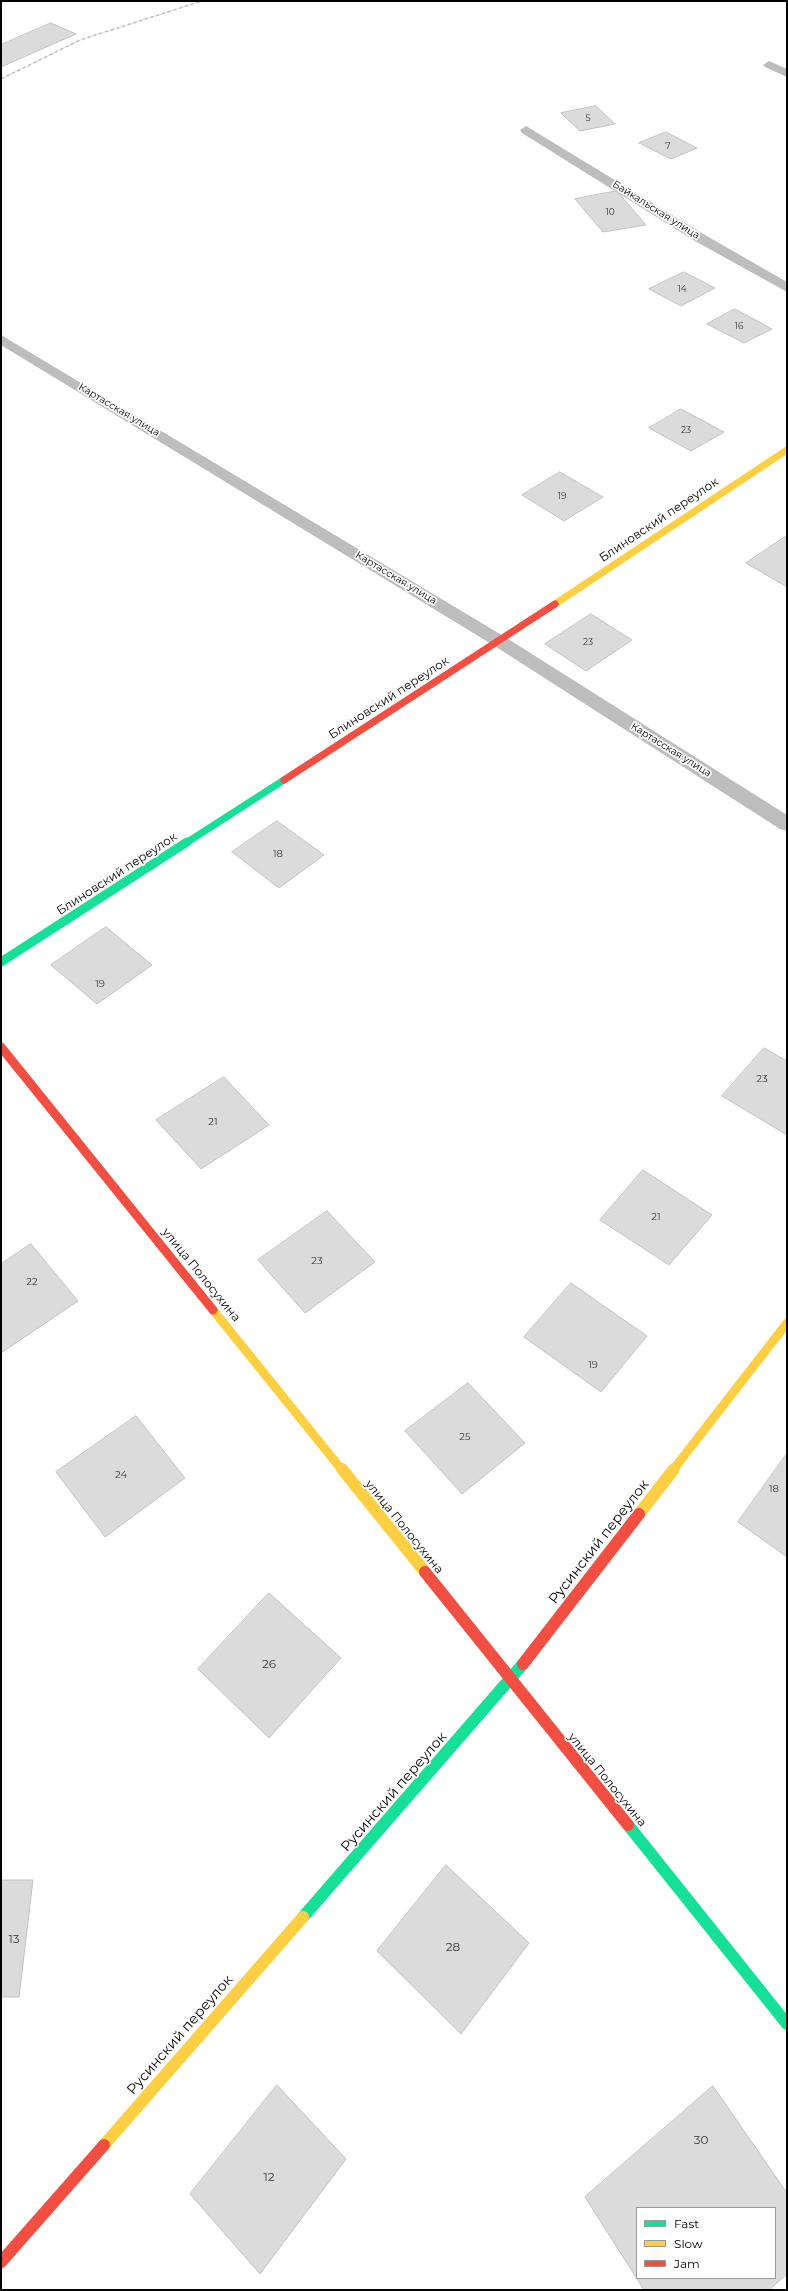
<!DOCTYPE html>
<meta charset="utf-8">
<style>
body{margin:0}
#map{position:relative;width:788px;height:2291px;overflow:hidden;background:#fff;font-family:Montserrat,sans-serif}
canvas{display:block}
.frame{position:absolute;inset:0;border:2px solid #000;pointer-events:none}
.legend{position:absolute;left:636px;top:2207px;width:140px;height:72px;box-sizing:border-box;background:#fff;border:1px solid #999;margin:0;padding:5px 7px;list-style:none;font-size:12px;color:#000}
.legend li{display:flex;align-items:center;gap:8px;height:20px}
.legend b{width:20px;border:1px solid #999}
</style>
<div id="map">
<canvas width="788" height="2291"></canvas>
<div class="frame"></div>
<ul class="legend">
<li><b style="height:5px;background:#16e098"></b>Fast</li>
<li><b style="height:5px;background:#ffcf43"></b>Slow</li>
<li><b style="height:5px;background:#f24e42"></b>Jam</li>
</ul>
</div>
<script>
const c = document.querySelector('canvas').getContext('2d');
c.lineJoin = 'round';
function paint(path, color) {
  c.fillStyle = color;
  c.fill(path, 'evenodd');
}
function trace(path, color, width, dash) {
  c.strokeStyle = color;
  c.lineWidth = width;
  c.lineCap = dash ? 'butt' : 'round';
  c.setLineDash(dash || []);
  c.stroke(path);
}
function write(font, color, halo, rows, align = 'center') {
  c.font = font + ' Montserrat,sans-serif';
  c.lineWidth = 3.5;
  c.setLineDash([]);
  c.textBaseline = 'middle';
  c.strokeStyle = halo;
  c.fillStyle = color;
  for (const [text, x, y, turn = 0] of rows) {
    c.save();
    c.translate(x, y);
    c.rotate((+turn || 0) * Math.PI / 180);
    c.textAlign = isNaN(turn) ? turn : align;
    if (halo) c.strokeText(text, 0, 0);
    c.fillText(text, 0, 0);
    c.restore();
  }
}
const building = new Path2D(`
 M51,23l25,11 -75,33v-22z
 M596,106l19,18 -35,7 -19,-18z
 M666,132l31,16 -26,11 -32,-16z
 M617,191l29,34 -43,7 -28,-33z
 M684,272l31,16 -34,18 -32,-17z
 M735,309l37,20 -28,14 -37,-19z
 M681,409l43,23 -33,19 -42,-23z
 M560,472l43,25 -39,24 -42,-26z
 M785,537l2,1v49l-41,-24z
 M591,614l41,26 -46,31 -41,-27z
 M277,821l47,34 -45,33 -47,-36z
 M106,927l46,38 -55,39 -46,-39z
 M764,1048l23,13v74l-65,-39z
 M224,1077l45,48 -68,44 -45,-49z
 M643,1170l69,45 -43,50 -69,-45z
 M327,1211l48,51 -70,51 -47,-53z
 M31,1244l47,57 -77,52v-89z
 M571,1283l76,53 -46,56 -77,-55z
 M468,1383l57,60 -63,51 -57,-63z
 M136,1416l49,62 -80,59 -49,-65z
 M786,1455l1,1v101l-49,-35z
 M269,1593l72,65 -72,80 -71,-69z
 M446,1865l83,78 -68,91 -84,-83z
 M1,1880h32l-14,117h-18z
 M277,2085l69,74 -86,115 -70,-80z
 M713,2086l74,107v81l-18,16h-125l-59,-93zM637,2208h138v70h-138z`);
paint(building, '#dbdbdb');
trace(building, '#c3c3c3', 1);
paint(new Path2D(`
 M769,61l18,8v8l-22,-10 -2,-2z
 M526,126l179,109 82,47v10l-92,-51 -173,-108 -2,-3z
 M1,335l504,302 282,178v16l-7,-2 -287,-184 -492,-300z`), '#bdbdbd');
trace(new Path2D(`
 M186,843l98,-63`), '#16e098', 7);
trace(new Path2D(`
 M1,962l186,-120`), '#16e098', 9);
trace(new Path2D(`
 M628,1825l159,199
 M303,1917l220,-253`), '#16e098', 12);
trace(new Path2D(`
 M555,604l232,-154`), '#ffcf43', 7);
trace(new Path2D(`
 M213,1310l129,160
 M673,1470l114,-147`), '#ffcf43', 9);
trace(new Path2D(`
 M342,1469l83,103
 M639,1514l35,-45
 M104,2145l199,-228`), '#ffcf43', 12);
trace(new Path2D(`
 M284,780l271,-176`), '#f24e42', 7);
trace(new Path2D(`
 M1,1047l212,263`), '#f24e42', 9);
trace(new Path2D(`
 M425,1572l203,253
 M523,1664l116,-150
 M1,2262l103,-117`), '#f24e42', 12);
trace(new Path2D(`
 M1,79l79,-39 122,-39`), '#bdbdbd', 1.5, [3.5, 1, 0.5, 1]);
write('9px', '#373737', null, [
 ["5",588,118],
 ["7",668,146],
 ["10",610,212],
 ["14",682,289],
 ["16",739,326],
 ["23",686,430],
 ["19",562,496],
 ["23",588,642]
]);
write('10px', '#000', '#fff', [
 ["Байкальская улица",656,210,32],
 ["Картасская улица",119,410,31],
 ["Картасская улица",396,578,31],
 ["Картасская улица",671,750,32]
]);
write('10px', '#373737', null, [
 ["18",278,854],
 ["19",100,984],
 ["23",762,1079],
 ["21",213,1122],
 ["21",656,1217],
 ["23",317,1261],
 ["22",32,1282],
 ["19",593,1365],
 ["25",465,1437],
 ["24",121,1475],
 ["18",774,1489]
]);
write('12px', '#000', '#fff', [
 ["Блиновский переулок",659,520,-34],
 ["Блиновский переулок",389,698,-33],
 ["Блиновский переулок",117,874,-33],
 ["улица Полосухина",201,1275,51],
 ["улица Полосухина",404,1527,51],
 ["улица Полосухина",607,1780,51]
]);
write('12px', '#373737', null, [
 ["26",269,1664],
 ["13",14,1939],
 ["28",453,1947],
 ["30",701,2140],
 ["12",269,2177]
]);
write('14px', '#000', '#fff', [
 ["Русинский переулок",599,1542,-52],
 ["Русинский переулок",394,1792,-49],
 ["Русинский переулок",180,2035,-49]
]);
</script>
